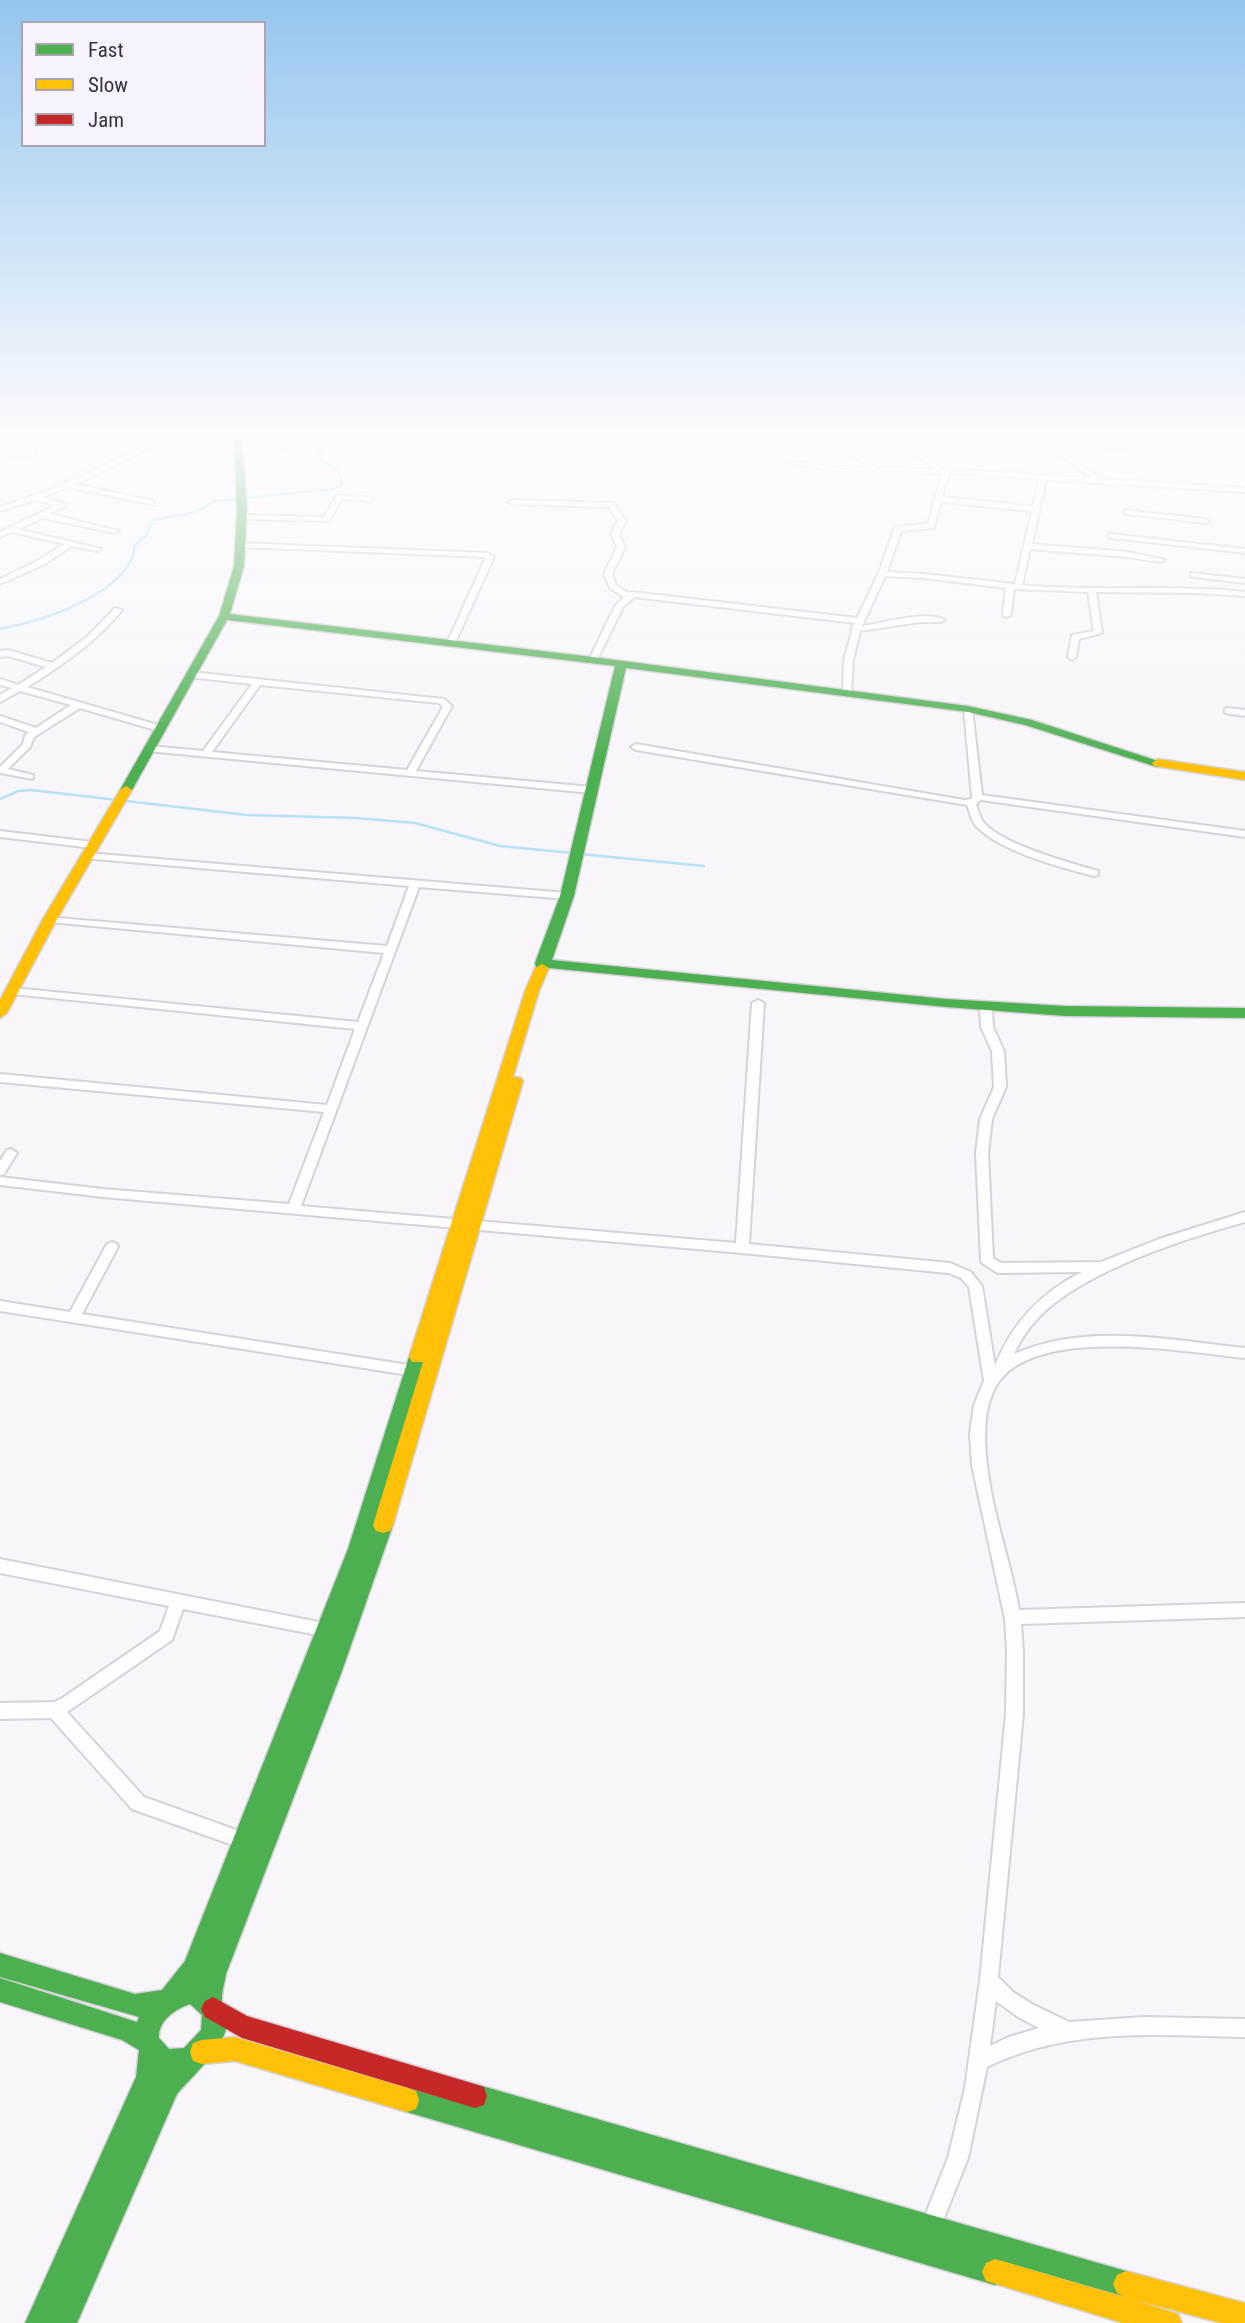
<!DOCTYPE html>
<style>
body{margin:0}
#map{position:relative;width:1245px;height:2323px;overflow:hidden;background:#f8f6fb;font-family:"Roboto Condensed",sans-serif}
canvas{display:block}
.legend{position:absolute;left:21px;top:21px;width:245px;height:126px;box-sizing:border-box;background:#f8f3fe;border:2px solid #aaa5b0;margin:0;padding:9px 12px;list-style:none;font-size:21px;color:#36313c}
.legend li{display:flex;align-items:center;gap:14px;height:35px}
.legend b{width:35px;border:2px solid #aaa5b0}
</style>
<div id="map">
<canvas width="1245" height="2323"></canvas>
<ul class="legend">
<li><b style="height:9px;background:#4caf50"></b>Fast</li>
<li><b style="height:9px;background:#ffc107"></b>Slow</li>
<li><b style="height:9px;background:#c62828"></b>Jam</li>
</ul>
</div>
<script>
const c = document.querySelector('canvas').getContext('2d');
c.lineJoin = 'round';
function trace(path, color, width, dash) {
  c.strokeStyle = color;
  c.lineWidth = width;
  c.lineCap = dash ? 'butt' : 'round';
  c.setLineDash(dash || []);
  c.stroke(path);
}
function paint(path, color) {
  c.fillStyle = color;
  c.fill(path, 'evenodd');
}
trace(new Path2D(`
 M0,629c41,-8 131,-35 135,-84l11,-10 8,-15 41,-8 20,-11 119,-12 8,-5 -4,-15 -17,-8 -3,-8 11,-14
 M0,799l18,-8 13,-1 216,25 109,3 59,5 85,23 72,7
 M580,854l124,12`), '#b6e2f7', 2.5);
const street = new Path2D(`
 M79,439l-12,5 -34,1 -3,-2 3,-2z
 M161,439h9l-95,45 79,17v4l-86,-18 -25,10 24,8 -18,9 70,17 -4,2 -72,-15 -25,11 83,20 -4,2 -25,-5 -29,19 -43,19v-5l37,-18 27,-17 -52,-12 -12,5v-5l56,-27 -21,-5 -35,11v-4l49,-17z
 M259,439l44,11 1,1 -3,2 -44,-11 -1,-1z
 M834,439h7l34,29 58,1 -35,-30h7l4,3 46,-3 -42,6 29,24 149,9 -53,-39h8l17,13 74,-9v2l-2,1 -67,9 33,24 144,9v4l-199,-12 -14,64 96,8 37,8 -4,2 -33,-5 -98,-8 -8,36c74,7 149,-1 223,7v4l-49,-3 -100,-1 6,41 -23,6 -3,18 -4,3 -4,-3 4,-22 22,-4 -6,-39 -74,-3 -3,26 -4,2 -4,-2 3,-27 -82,-10 -39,-2 -23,50c22,-3 65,-16 83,-6l-4,2h-21l-60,9 -7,29 -2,33 -4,3 -4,-3 1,-33 8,-29 -1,-2 4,-6 -221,-26 -11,10 -26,53 -7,2 -1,-2 26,-54 9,-9 -14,-9 -6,-14 13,-27 -6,-13 7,-13 -9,-14 -96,-3 -4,-2 4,-2 101,3 12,18 -7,13 6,13 -13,27 4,11 12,8 4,-1 225,26 21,-43 17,-48 33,-3 14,-51 -106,-2 -48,-8 4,-2 44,6h30zM949,473l90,6 -6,27 -91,-9zM941,502l91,9 -17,73 -91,-10 -37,-2 14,-41 33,-3z
 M1235,439l10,1v5l-9,-5z
 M34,451l2,1v2l-36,5v-4z
 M337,495l32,2 4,2 -4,2 -27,-2 -13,22h-3l-85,-2 -4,-2 4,-2 83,2z
 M1125,510l80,9 4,2 -4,2 -77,-9h-3z
 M1109,534l136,15v4l-133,-15 -4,-2z
 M237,543l251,10 6,4 -39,86 -4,3 -4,-3 39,-86 -246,-10h-3z
 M1191,573l54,6v4l-51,-6h-3z
 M115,608l7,2c-26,32 -60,56 -95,77l138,40v4h-6l-79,-23 -46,29 -4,10 -22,22 25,6v4l-33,-6v-6l23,-23 2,-8 4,-4 -29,-10v-6l36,12 35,-23 -51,-14 -20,11v-7l12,-7 -12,-3v-6l18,6 28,-18 -38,-11 -8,1v-6l8,-1 44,13 37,-28z
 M191,672l253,27 8,7 -36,65 176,16 5,3 -5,3 -445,-42 -2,-2 5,-3 53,5 49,-67 -64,-7 -1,-2zM260,685l179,18 4,4 -36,63 -195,-18z
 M968,706l4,3 10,86 263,36v6l-264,-37 -5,4c2,5 3,11 6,16 14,23 89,43 116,51v4l-4,1c-32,-8 -95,-25 -118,-50 -5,-6 -6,-14 -9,-21l-331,-55 -5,-3 5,-3 328,56 8,-1v-2l-8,-88z
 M1228,708l17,2v6l-20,-3v-4z
 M0,831l93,11 5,3 -5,3 -93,-11z
 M87,853l480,40 5,3 -5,3 -148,-12 -118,319 435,37 16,-240 6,-3 6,3 -15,241 201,19 21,9 11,14 13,80c17,-43 45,-73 87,-94l-84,1 -16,-10 -1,-3 -5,-107 4,-34 14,-32 -2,-36 -11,-24 -1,-21 2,-2 4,-1 6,3 1,21 11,24 2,36 -14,32 -4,34 5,105 8,5 100,-1 58,-23 86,-27v10c-47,13 -93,28 -137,49 -40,20 -75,41 -94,83 72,-32 155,-14 231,-6v10c-60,-6 -213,-34 -249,28 -13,23 -12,53 -9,78 5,50 24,97 32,146l226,-7v14l-224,7 2,27v63l-25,263 15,15 19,12 37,18 75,-5 101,2v18c-88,-2 -177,-10 -258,30l-19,91 -30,75 -7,3 -7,-3 -3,-7 27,-68 17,-70 15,-108 26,-266 1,-63 -2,-32 -33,-154 -2,-31 4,-29 10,-24 -15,-94 -8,-9 -13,-5 -206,-20 -639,-56 -103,-12v-8l103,12 186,15 35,-92 -324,-30v-8l327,31 28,-76 -342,-35 -5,-3 5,-3 345,34 26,-69 -334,-31 -4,-1v-4l341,29 22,-60 -326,-28v-4zM996,2001l22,16 21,11 -30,9 -19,9z
 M11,1149l6,4 -13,21 -4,1v-14l7,-11z
 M112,1242l5,2 1,3 -36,67 333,52 5,1 2,4 -2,4 -5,1 -415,-65v-10l70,11 37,-68z
 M0,1559l334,66 2,5 -2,5 -6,2 -145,-28 -11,31 -105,72 77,85 106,38 3,6 -3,6 -6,2 -112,-40 -81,-91 -51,1v-16l54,-1 7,-3 99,-68 9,-25 -169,-33z`);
const fast = new Path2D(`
 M234,439h8l5,70 -3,57 -14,48 363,43 375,49 64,14 132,43 -6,4 -4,-1 -129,-41 -57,-13 -342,-44 -52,228 -22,64 394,39 119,7 180,2v10l-180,-2 -119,-9 -397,-39 -2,3h-10l-2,-8 25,-67 55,-230 -388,-46 -95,170 -6,4 -4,-1 -2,-3 99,-174 15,-50 3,-57z
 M418,1350l6,2 3,5 -50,162 6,-2 7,2 3,6 -51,146 -116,303c-1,8 -5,19 -4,28 1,7 6,13 5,21 -2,25 -34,52 -50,71l-100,229h-52l111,-246 3,-27 -17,-10 -122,-38v-24l137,44 2,-5 -139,-40v-24l135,41 27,-4 23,-29 163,-412 61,-192 3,-5zM190,2004l12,11 -1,15 -17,18 -15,1 -10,-11c-1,-17 16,-29 31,-34z
 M475,2084l651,187 9,4 4,9 -4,9 -9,4 -128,-37 6,3 4,9 -4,9 -9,4 -588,-173 -9,-3 -3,-9 3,-9 9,-3 61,17 -5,-9 3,-9z`);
const slow = new Path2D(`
 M1158,759l87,13v8l-91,-14 -2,-3z
 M126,786l6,4 -75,129 -50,94 -7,5v-18l43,-81 77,-129z
 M542,964l7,4 -10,23 -26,86 8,1 2,3 -130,444 -3,6 -7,2 -7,-2 -3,-6 50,-163h-11l-3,-5 116,-366 10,-23z
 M235,2037l172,51 9,3 3,9 -3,9 -9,3 -172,-51 -33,3 -9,-3 -3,-9 3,-9 9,-3z
 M995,2259l129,38 -7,-4 -4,-9 4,-9 9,-4 119,32v20h-24l-86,-23 43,14 4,9h-59l-137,-42 -4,-9 4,-9z`);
const jam = new Path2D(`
 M213,1997l34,19 228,68 9,3 3,9 -3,9 -9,3 -233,-70 -37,-21 -4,-8 4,-8z`);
trace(street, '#d6d2d9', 4);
trace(fast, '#d6d2d9', 3);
trace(slow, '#d6d2d9', 3);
trace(jam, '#d6d2d9', 3);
paint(street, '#fefefe');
paint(fast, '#4caf50');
paint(slow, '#ffc107');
paint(jam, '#c62828');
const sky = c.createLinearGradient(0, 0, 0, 764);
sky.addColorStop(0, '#94c6ee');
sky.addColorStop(0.57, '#fcfbfd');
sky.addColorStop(1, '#fcfbfd00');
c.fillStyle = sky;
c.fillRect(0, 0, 1245, 764);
</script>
